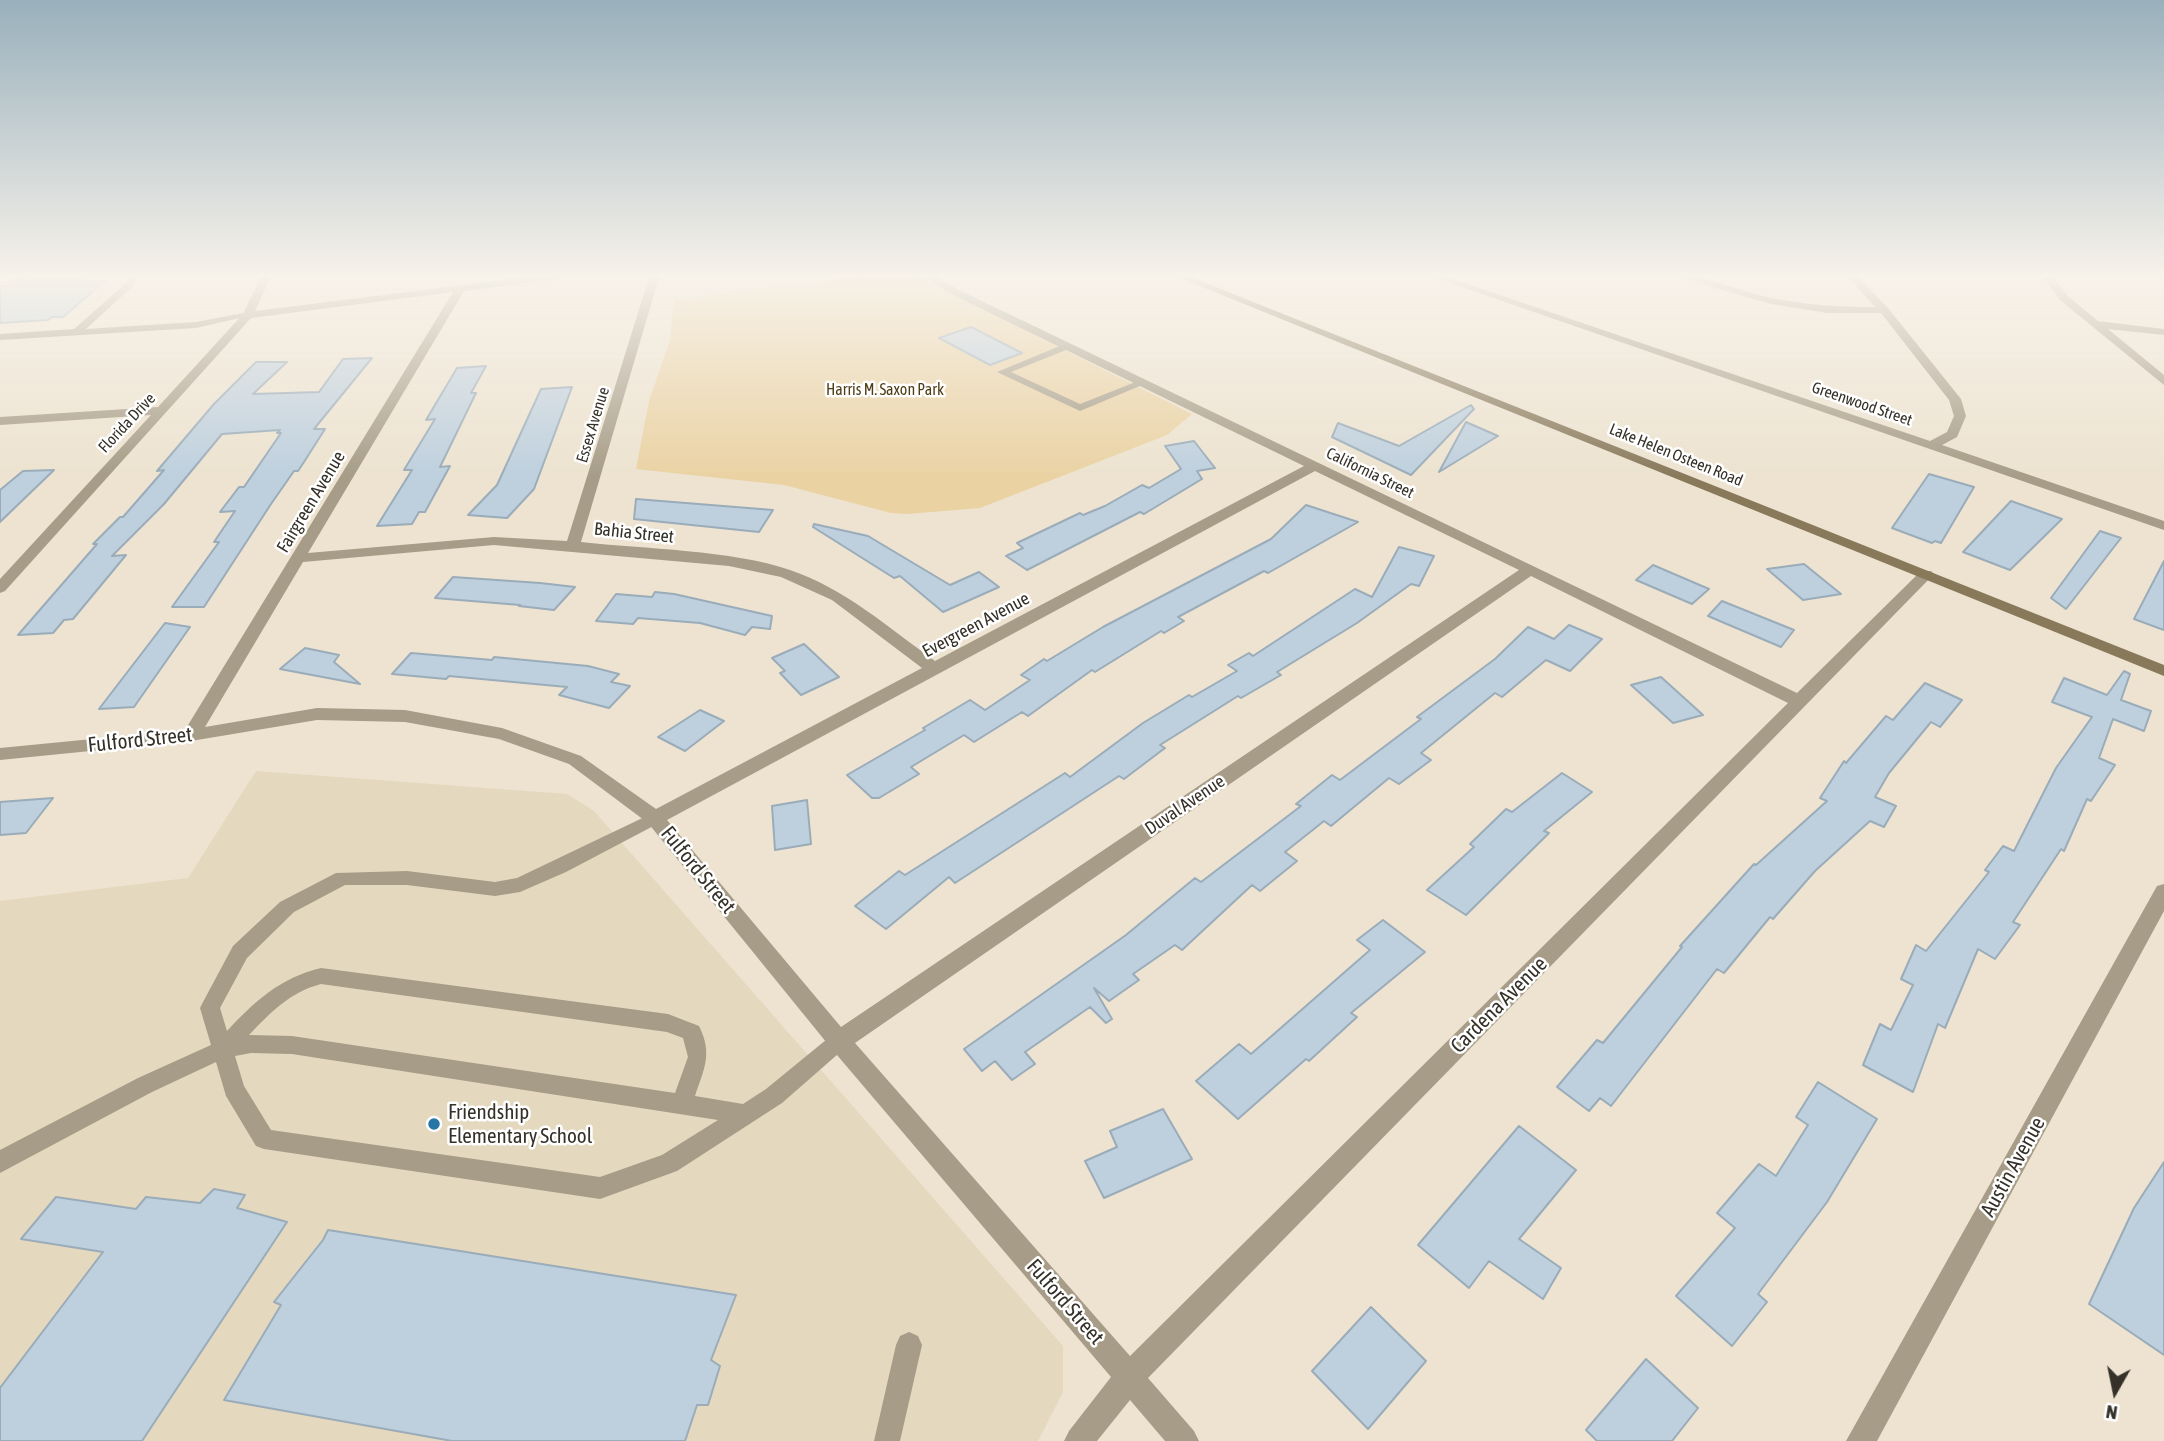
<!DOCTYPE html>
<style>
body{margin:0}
#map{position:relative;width:2164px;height:1441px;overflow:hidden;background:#ede3d0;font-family:"Asap Condensed",sans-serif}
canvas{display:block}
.north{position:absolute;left:2080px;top:1357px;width:70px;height:70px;-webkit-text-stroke:5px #fff;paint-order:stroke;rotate:189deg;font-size:19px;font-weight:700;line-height:28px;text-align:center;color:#353129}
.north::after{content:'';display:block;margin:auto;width:24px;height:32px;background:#353129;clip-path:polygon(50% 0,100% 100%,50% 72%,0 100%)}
</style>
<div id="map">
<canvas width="2164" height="1441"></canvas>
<div class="north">N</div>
</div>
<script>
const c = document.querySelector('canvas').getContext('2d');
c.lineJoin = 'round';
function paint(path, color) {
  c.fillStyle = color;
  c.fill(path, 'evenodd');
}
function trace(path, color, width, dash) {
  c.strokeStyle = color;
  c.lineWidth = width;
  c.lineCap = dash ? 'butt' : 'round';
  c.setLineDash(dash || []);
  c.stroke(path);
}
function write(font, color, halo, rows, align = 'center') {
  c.font = font + ' "Asap Condensed",sans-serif';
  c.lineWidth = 5;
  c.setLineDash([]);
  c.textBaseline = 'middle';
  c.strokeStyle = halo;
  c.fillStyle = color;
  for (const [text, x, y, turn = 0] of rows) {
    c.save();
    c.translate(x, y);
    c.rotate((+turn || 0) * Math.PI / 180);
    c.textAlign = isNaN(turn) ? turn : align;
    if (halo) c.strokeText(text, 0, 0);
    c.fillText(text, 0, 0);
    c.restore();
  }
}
paint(new Path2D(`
 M256,771l311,23 27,17 469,535v46l-25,49h-1038v-540l188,-23z`), '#e4d8be');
paint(new Path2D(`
 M879,274h35l278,140 -25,21 -187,73 -73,6 -16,-1 -107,-28 -148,-16 13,-68 21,-61 4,-40z`), '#ead2a3');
const building = new Path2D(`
 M90,274l-10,8 25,-1 -42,36h-11l-4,3 -48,3v-37h7l11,-8 23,-3z
 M971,327l51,26 -32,12 -51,-27z
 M372,358l-58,71h11l-21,33 -6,9h-4l-23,33 -67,103h-32l47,-65h-5l21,-31 -15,1 19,-25h5l37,-54h-4l3,-3 -58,4 -58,70 -52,52 14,-1 -53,64 -9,1 -11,13 -35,2 79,-91h-4l27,-27h3l41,-47 -7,1 57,-67 42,-42h31l-34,32 66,-2 24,-33z
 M486,366l-15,27h5l-36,74 10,-1 -25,46h-6l-7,12 -35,2 35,-56h-8l31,-51 -9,1 31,-52z
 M572,387l-38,102 -27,29 -39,-3 29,-30 44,-96z
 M1471,405l3,4 -63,66 -79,-38 6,-14 61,23z
 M1466,422l32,14 -59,36z
 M1194,441l21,27 -18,3 5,8 -58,35 -4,-2 -113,58 -21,-14 17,-8 -6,-5 63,-30 3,2 22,-9 37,-21 7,3 32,-19 -16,-23z
 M54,470l-54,52v-32l23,-19z
 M1929,474l45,13 -33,56 -6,-2 -3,2 -40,-15z
 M636,499l137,11 -14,22 -125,-13z
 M2011,501l51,18 -52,51 -47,-18z
 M1306,505l52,17 -90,51 -4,-2 -86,46 6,4 -20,12 -3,-2 -66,41 -3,-2 -64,46 -6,-4 -48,30 -10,-7 -53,32 8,7 -40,24h-7l-25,-23 78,-45 -2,-2 47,-28 15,10 45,-30 -9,-5 23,-16 3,2 56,-34 168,-88z
 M814,524l54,12 82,49 29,-13 20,15 -56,25 -43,-36 -6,2 -81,-51z
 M2100,531l21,7 -55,71 -15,-11z
 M1399,547l35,9 -15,30 -8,-2 -54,39 -80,49 4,3 -40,23 -3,-2 -78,49 5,3 -41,31 -5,-3 -164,107 -6,-6 -63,52 -31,-23 44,-35 6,4 160,-102 5,4 73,-54 46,-28 3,2 45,-26 -9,-6 21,-12 4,3 102,-67 17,8z
 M2164,561v69l-30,-11z
 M1804,564l37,30 -38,6 -36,-31z
 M1653,565l56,24 -17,15 -56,-24z
 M453,577l87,6 35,4 -21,23 -35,-4 1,-1 -85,-7z
 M655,592l19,2 98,22 -2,13 -18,-2 -7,8 -45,-12 -62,-5 -5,6 -37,-3 20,-27 36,3z
 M1722,601l72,29 -13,17 -73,-31z
 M165,623l25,4 -56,80 -35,2z
 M1569,625l33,14 -32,32 -24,-11 -44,37 -7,-4 -74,60 10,7 -32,24 -10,-6 -58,48 -7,-5 -39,31 12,9 -37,30 -8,-6 -70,65 -7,-5 -42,29 6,6 -30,21 -15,-13 18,31 -6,4 -16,-16 -65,45 10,12 -23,16 -17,-19 -13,10 -18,-22 162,-114 69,-57 6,4 100,-76 -5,-2 36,-29 8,5 81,-61 -4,-2 78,-58 33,-32 26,12z
 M804,644l35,33 -38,18 -21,-22 5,-2 -13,-13z
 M305,648l34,7 -5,7 26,22 -80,-15z
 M411,653l81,7 2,-3 94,9 31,8 -8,8 19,4 -21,22 -50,-13 8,-8 -118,-11 -3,3 -54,-5z
 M2124,671l6,3 -9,26 30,11 -7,20 -31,-12 -14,39 16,7 -24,36 -4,-2 -23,52 -3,-2 -48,73 7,3 -25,34 -17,-10 -33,79 -7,-4 -25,68 -50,-27 17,-41 11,6 22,-45 -12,-6 15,-34 10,6 63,-79 -4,-2 18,-24 11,5 42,-83 36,-51 -40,-15 12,-24 43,17z
 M1661,677l42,38 -30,8 -42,-38z
 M1925,683l37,17 -22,27 -9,-5 -42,51 -14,24 21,9 -12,21 -14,-6 -55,50 -42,48 -3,-2 -46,56 -7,-4 -106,137 -11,-8 -11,13 -32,-24 40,-47 6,3 79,-96 -2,-1 74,-82 2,1 71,-64 -7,-3 24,-37 2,2 40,-47 7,4z
 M700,710l24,11 -39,30 -27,-14z
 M1562,773l30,19 -48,39 5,2 -83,82 -39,-25 47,-43 -4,-3 36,-35 6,3z
 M53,798l-27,35 -26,2v-33z
 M807,800l4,44 -36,6 -3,-44z
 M1383,920l42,32 -74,61 6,4 -48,44 -3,-2 -68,60 -42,-38 43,-37 12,10 119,-104 -13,-10z
 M1818,1082l59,37 -50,83 -69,92 9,8 -35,44 -56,-50 59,-68 -18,-15 42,-49 17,12 32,-51 -12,-8z
 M1163,1109l29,50 -88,39 -19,-37 32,-14 -7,-16z
 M1519,1126l57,44 -57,69 42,29 -18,31 -54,-38 -20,27 -51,-43z
 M2164,1162v193l-75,-51 45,-96z
 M214,1189l31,6 -8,13 50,14 -145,219h-142v-53l103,-136 -82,-13 35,-42 80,12 10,-12 54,6z
 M328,1230l408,65 -25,65 9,6 -12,39h-11l-12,36h-233l-228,-41 57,-95 -7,-3 49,-62z
 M1371,1307l55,54 -58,68 -56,-58z
 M1646,1359l52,49 -26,33h-75l-11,-11z`);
paint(building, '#bed0de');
trace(building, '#9aacb9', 2);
paint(new Path2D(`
 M130,274h9l-6,12 -47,43 110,-7 52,-10 5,3 -57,13 -196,12v-6l74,-5 52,-46z
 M1067,343l5,3 -1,2 -60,24 69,32 58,-23 9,2 -67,28 -83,-39z
 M655,812l6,2 3,4 -3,4 -95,50 -46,20 -25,4 -88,-11h-62l-51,27 -47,46 -27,50 7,23c28,-30 53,-53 94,-63l347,46 31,12c14,28 5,43 -4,70l48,8 23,-15 66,-54 7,-3 7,3 3,6 -3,6 -64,56 -105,68 -77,28 -336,-50 -8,-3 -30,-50 -10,-34 -64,30 -152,81v-23l138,-72 73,-33 -11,-37 3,-6 30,-56 47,-44 56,-29 71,-2 88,11 22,-4zM321,984l346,48 16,6 5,19 -13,36 -383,-57 -43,-1c21,-22 41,-43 72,-51zM251,1053l41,1 426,66 -56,35 -62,22 -329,-47 -27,-44 -9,-30z
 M909,1332l9,4 4,9 -22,96h-26l22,-96 4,-9z`), '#a69c87');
paint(new Path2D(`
 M262,274h10l-17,37 296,-37h28l-5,3 -110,14 -156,262 186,-16 73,4 83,-267h10l-79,268c63,7 151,8 209,28 54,18 99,58 145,91l369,-195 -355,-173 -29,-19h12l25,15 840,404 124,-122h10l3,3 -786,804 46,53 5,10h-34l-35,-41 -33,41h-33l5,-10 42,-54 -280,-329 -183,-225 -79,-59 -70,-25 -94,-17 -88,-2 -126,21 -191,19v-12l185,-18 268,-438 -202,26 -246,273 -5,2v-14l151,-164 -151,10v-8l158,-10 85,-93zM1315,471l204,99 -678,457 -174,-207zM494,545l235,21 52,11 51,23 90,68 -266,141 -75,-53 -79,-28 -97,-18 -88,-2 -112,19 98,-165zM1531,576l257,127 -658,653 -275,-313z
 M1424,274h14l492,167 17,-9 7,-16 -5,-16 -68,-87h-54l-56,-9 -104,-30c35,-1 71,17 105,24 35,7 68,9 103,9l-30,-33h10l33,34 73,91 5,17 -9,21 -15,8 222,76v9z
 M2041,274h10l17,22 30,25 66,8v6l-56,-6 56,46v10l-104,-85z
 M2164,884v27l-287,530h-31l311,-555z`), '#a69c87');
paint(new Path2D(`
 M1170,274h13l981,391v11z`), '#88795b');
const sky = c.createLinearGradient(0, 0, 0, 476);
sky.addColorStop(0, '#99b0bc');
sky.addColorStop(0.58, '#f7f2ea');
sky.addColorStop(1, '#f7f2ea00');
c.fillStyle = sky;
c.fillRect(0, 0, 2164, 476);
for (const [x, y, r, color] of [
 [434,1124,7,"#2575a6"]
]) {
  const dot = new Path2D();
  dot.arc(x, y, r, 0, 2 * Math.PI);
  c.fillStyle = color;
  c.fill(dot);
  trace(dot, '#fff', 2.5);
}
write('16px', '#4e3d16', '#fff', [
 ["Harris M. Saxon Park",885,390]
]);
write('16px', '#353129', '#fff', [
 ["Greenwood Street",1862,404,19],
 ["Florida Drive",127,423,-47],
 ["Essex Avenue",593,425,-73],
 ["Lake Helen Osteen Road",1676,455,22],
 ["California Street",1370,473,26]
]);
write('18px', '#353129', '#fff', [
 ["Fairgreen Avenue",311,502,-59],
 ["Bahia Street",634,533,6],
 ["Evergreen Avenue",976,625,-28],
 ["Duval Avenue",1185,805,-34]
]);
write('21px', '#353129', '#fff', [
 ["Fulford Street",140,740,-6],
 ["Fulford Street",698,870,51],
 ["Cardena Avenue",1499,1005,-45],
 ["Austin Avenue",2013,1167,-61],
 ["Fulford Street",1065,1302,49]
]);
write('21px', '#353129', '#fff', [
 ["Friendship",448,1112],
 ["Elementary School",448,1136]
], 'left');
</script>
